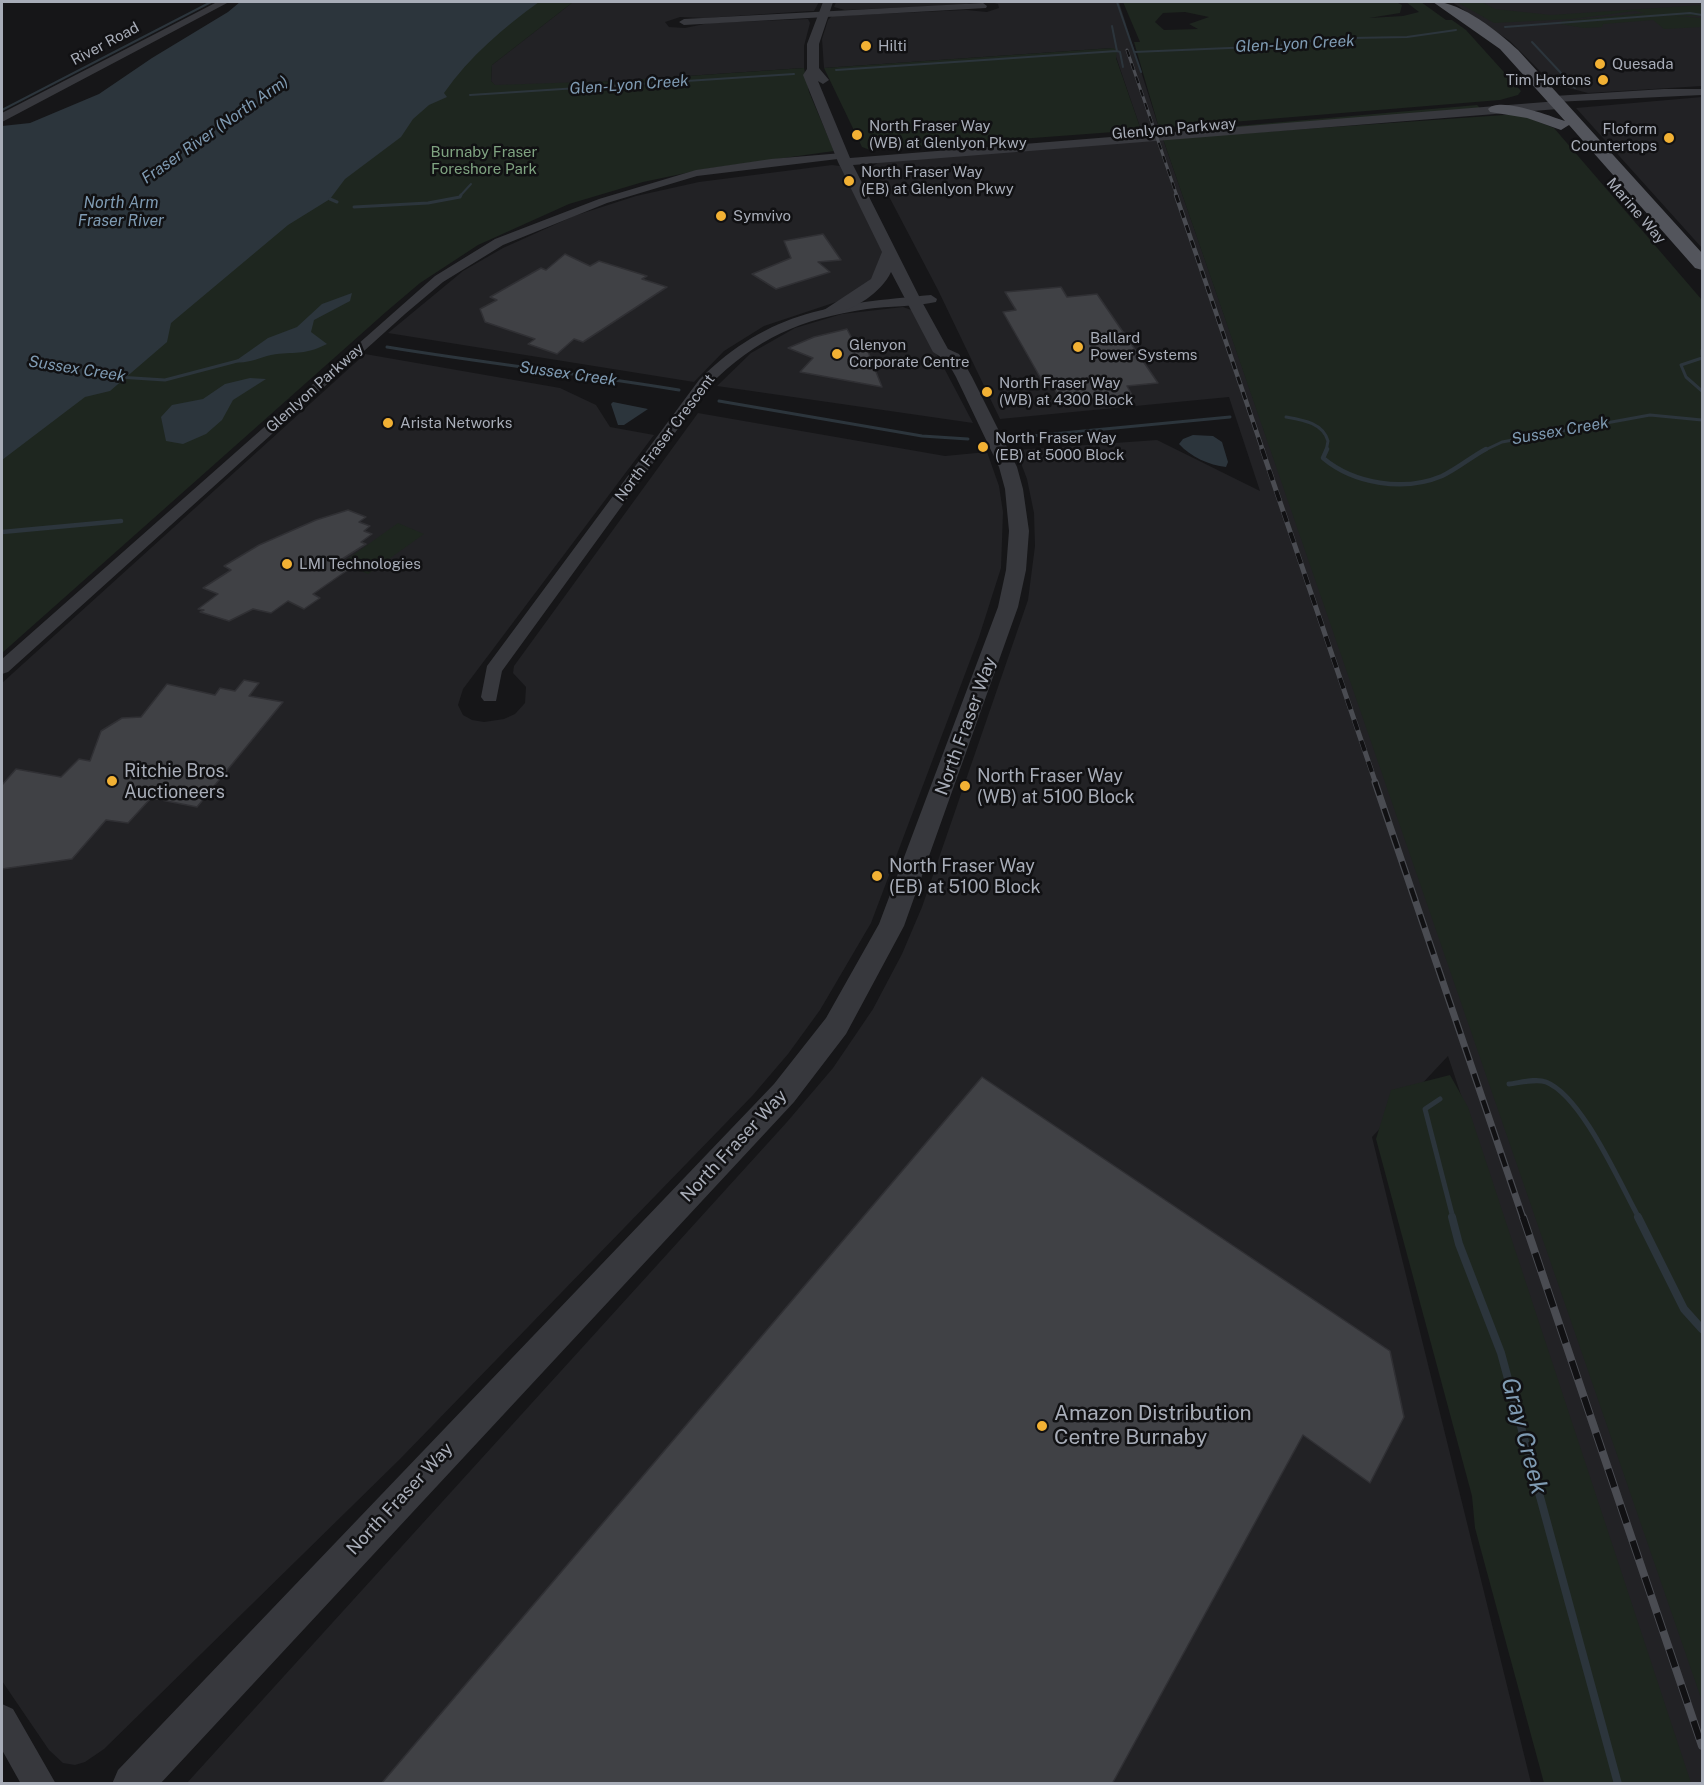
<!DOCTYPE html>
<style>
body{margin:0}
#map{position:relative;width:1704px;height:1785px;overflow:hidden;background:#161618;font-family:"Public Sans",sans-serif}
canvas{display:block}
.frame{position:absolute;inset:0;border:3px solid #a8adb8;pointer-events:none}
</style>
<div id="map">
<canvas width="1704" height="1785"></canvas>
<div class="frame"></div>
</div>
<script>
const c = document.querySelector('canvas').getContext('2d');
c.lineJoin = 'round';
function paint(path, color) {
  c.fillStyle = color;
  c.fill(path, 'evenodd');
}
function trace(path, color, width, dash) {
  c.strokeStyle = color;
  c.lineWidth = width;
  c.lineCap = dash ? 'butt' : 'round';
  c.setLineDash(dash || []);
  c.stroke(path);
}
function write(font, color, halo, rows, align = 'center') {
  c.font = font + ' "Public Sans",sans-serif';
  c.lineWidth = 5;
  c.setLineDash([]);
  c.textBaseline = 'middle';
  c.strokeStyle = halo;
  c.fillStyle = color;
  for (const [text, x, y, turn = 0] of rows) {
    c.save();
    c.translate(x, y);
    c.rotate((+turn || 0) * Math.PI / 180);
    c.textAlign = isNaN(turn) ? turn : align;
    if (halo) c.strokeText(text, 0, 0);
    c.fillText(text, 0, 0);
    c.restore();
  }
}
paint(new Path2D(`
 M573,2h246l-5,9h-4l-105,7 -25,-1 -15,5 4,5 16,1 24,-5 99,-4 2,4 -6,23v22l-306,21 -7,-8 1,-16z
 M836,2h137l-10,3 -118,5 -11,-3z
 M990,2h129l40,126 -18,2 -28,-82 -289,20 -2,-29 6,-19 4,-4 134,-6 21,2 12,-4 -1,-4z
 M1452,2h250v84l-114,7 -35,-9 -43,-43z
 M1702,97v151l-126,-140z
 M1163,139l539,1550v94h-12l-242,-727 -76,81 159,646 -1345,1 601,-662 46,-54 40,-59 29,-55 20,-47 106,-307 7,-54 -1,-33 -7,-34 -11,-29 141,-10 103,51 -31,-94 -229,22 -62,-129 -65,-124 6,-4z
 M832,165l8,1 44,84 -3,25 -42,26 -75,25 -40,25 -30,31 -306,-49 75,-62 40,-23 71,-32 62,-20 63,-14z
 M903,307l11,4 59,112 -256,-37 34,-33 44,-25 47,-14z
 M365,354l195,34 36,17 14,22 44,8 -191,254 -5,16 5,10 9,5 12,2 20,-3 11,-5 10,-11 1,-16 -13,-14 1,-7 184,-253 247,43 42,-4 12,34 4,26 -2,56 -22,69 -108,286 -51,87 -32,44 -35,41 -353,364 -296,290 -19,13 -10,3 -12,-2 -14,-13 -47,-69v-998z`), '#222225');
paint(new Path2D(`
 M513,2h60l-81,63 -1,16 4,4 120,-4 189,-13 5,24 25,59 -129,18 -62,13 -74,22 -91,41 -58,38 -33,28 -385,342v-226l118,-46 6,-6 -24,-1 328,-286z
 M1123,2h273l6,3 -2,8 -31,5 34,-2 16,-4 -13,-10h15l25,18h6l14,10 55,61 -3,4 -18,5 -341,28 -25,-86h6zM1185,12l24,5 -20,7 9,5 -34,1 -9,-8 8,-9z
 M1457,2h25l13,7 56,6 151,-10v11h-25l25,2v9l-38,2 -11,-9 -50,4 -1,3 -18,1 -24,-4 2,-3 83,-8 -10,-2 -62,8 -79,4z
 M1113,48l4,3 -1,7 25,72 -271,20 -8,-3 -38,-79z
 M1477,105l3,3 -287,24 -2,-2z
 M1518,114l36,14 148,172v1401l-539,-1562z
 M398,523l26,11 -56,40 -26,-11z
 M1450,1075l18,32 223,676h-147l-69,-255 -3,-32 -96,-357 15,-49z`), '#1e261f');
paint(new Path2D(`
 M240,2h299c-36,26 -69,54 -95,91l3,4 -18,8 -16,14 -12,18 -56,42 -15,20 -42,26 -117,98 -4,19 -57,49 -25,6 -83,63v-334l28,-3 69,-29 53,-36 76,-46z
 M352,293l-2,8 -36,19 -3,12 16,12c-24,12 -32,7 -56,11 -13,3 -23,9 -37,7l34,-24 29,-11 25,-23z
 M250,378l16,1 -33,21 -11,20 -16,14 -23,10 -17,-3 -5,-24 11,-12 31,-6 22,-15z
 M613,402l35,7 -24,16h-6l-7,-21z
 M1193,435l20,1 9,6 6,20 -2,5c-17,-2 -35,-10 -47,-23l4,-5z`), '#2c353c');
trace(new Path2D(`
 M1117,2l24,70
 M1112,26l5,25
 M1505,27l185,-14 12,2
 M1532,42l43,46
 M1134,52l143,-6 49,-7 18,3 7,-4 56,-1 49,-7
 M836,70l281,-19 3,1 3,15
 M470,95l324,-21
 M2,110l209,-108
 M460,196l11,-12`), '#2c353c', 2);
trace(new Path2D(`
 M330,199l7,3
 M354,207l74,-4 32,-6 1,-2
 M387,347c97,16 195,27 292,43
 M1702,350v5
 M1702,358l-21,7 5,12 16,14
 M118,377l47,3 76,-20
 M719,401l203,35 46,3
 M1286,417c17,3 37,6 42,24l-2,10
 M1021,437l209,-20
 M1483,451l19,-9 148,-27 52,5`), '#2c353c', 3);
trace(new Path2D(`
 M1327,449l-4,9c31,26 81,34 119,18 15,-7 29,-19 44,-27
 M2,532l119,-11`), '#2c353c', 4.5);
trace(new Path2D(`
 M1509,1084c10,-1 27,-6 37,-2 36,14 74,102 93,136
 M1440,1099l-15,10 28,109`), '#2c353c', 5);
trace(new Path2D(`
 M1452,1217l7,27 42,109 117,431
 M1638,1217l46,92 18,20`), '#2c353c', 8);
const building = new Path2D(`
 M823,234l18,26 -23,2 12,10 -54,17 -24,-15 39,-16 -7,-17z
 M565,254l25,12 9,-5 48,15 -5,3 25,8 -84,55 -9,-3 -17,15 -29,-10 7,-5 -50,-17 -5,-13 17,-9 -7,-3 51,-29 5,2z
 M1061,287l6,10 30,-3 61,89 -31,3 5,9 -70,7 -11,-19 -7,1 -41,-72 13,-2 -11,-18z
 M847,329l11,21 9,-1 15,38 -82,-15 13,-14 -25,-10 26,-11z
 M348,510l18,7 -7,5 11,4 -6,5 8,3 -11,8 5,2 -27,17 13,6 -39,27 7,4 -16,11 -16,-8 -17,12 -18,-4 -24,12 -29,-9 4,-2 -6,-1 20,-15 -15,-6 28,-18 -7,-4 35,-21 57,-25z
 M244,680l15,3 -10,13 34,6 -86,105 -46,-9 -23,25 -22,-3 -34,39 -70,10v-84l14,-16 45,8 18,-18 11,2 11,-30 21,-13 19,-1 26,-33 48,11 5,-7 15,3z
 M982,1077l408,274 14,66 -34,66 -67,-48 -191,349h-731z`);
paint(building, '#404145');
trace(building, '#303034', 1.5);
paint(new Path2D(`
 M983,3l4,3 -1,2 -302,17 -5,-3 5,-3z
 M1664,89h38v6l-148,7 -5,-3 5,-3z
 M842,153l4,1v4l-149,18 -90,27 -104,42 -60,37 -38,32 -397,358 -6,2v-15l433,-383 60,-37 104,-40 97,-29 75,-11z
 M931,295l6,4 -1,3c-22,5 -47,4 -69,7 -66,10 -111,29 -158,77l-207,285 -6,30h-12l-3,-4 6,-31 212,-286c71,-71 137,-76 232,-85z
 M2,1704l11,5 43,75h-35l-19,-34z`), '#37383d');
paint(new Path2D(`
 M217,2h12l-227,120v-9z
 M823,2h10l-14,42v24l10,12 -6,4 -5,-3 32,77 708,-57 6,4 -6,4 -705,56 68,135 27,49 11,5 13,23 45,90 6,22 6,42 -3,39 -8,37 -114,319 -58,108 -52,68 -634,682h-48l6,-14 656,-686 52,-66 53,-94 119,-317 8,-37 3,-39 -4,-42 -6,-22 -43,-90 -9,-16 -14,-9 -42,-80c-10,21 -36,37 -59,43l-8,-5 47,-31 11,-27 -44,-90 -35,-87 4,-6v-25z`), '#37383d');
paint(new Path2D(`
 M1433,2c26,-2 66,30 85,48l184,203v17l-7,-2 -126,-143 -8,5 -34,-12 -37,-6 -2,-3c11,-13 62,7 77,12l-65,-72z`), '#53555c');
const railFar4 = new Path2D(`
 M1127,50l50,146`);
const railFar3 = new Path2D(`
 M1176,195l87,256`);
const railFar2 = new Path2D(`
 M1262,449l114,335`);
const railFar1 = new Path2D(`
 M1375,782l148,436`);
const rail = new Path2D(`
 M1523,1217l179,529`);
trace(railFar4, '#4a4c52', 3);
trace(railFar3, '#4a4c52', 4.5);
trace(railFar2, '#4a4c52', 5);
trace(railFar1, '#4a4c52', 7);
trace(rail, '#4a4c52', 8);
trace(railFar4, '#111113', 2, [7]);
trace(railFar3, '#111113', 3, [8]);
trace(railFar2, '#111113', 4, [11]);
trace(railFar1, '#111113', 4.5, [14]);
trace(rail, '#111113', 6, [19]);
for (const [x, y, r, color] of [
 [866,46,6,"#f2b134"],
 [1600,64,6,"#f2b134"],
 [1603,80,6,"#f2b134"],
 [857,135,6,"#f2b134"],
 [1669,138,6,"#f2b134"],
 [849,181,6,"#f2b134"],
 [721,216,6,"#f2b134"],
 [1078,347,6,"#f2b134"],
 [837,354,6,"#f2b134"],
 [987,392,6,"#f2b134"],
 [388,423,6,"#f2b134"],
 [983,447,6,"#f2b134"],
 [287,564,6,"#f2b134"],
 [112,781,6,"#f2b134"],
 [965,786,6,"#f2b134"],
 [877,876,6,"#f2b134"],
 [1042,1426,6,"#f2b134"]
]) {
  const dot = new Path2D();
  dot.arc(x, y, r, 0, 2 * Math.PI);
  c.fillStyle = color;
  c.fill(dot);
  trace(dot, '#111113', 2);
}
write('15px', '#a8adb8', '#111113', [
 ["River Road",105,44,-28],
 ["Glenlyon Parkway",1174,129,-5],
 ["Marine Way",1636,211,49],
 ["Glenlyon Parkway",315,388,-42],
 ["North Fraser Crescent",665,438,-53]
]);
write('15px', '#a8adb8', '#111113', [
 ["Hilti",878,46],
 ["Quesada",1612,64],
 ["Tim Hortons",1591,80,"right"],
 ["North Fraser Way",869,126],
 ["(WB) at Glenlyon Pkwy",869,143],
 ["Floform",1657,129,"right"],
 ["Countertops",1657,146,"right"],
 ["North Fraser Way",861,172],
 ["(EB) at Glenlyon Pkwy",861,189],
 ["Symvivo",733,216],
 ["Ballard",1090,338],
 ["Power Systems",1090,355],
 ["Glenyon",849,345],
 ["Corporate Centre",849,362],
 ["North Fraser Way",999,383],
 ["(WB) at 4300 Block",999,400],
 ["Arista Networks",400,423],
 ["North Fraser Way",995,438],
 ["(EB) at 5000 Block",995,455],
 ["LMI Technologies",299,564]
], 'left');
write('15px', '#7fa381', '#111113', [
 ["Burnaby Fraser",484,152],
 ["Foreshore Park",484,169]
]);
write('italic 16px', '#7f9bb3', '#111113', [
 ["Glen-Lyon Creek",1295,44,-3],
 ["Glen-Lyon Creek",629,85,-4],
 ["Fraser River (North Arm)",215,130,-35],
 ["North Arm",121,203],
 ["Fraser River",121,221],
 ["Sussex Creek",77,369,9],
 ["Sussex Creek",568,374,8],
 ["Sussex Creek",1560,431,-10]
]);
write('18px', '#a8adb8', '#111113', [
 ["North Fraser Way",966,726,-70],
 ["North Fraser Way",734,1146,-47],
 ["North Fraser Way",400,1499,-47]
]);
write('18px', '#a8adb8', '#111113', [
 ["Ritchie Bros.",124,771],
 ["Auctioneers",124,792],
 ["North Fraser Way",977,776],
 ["(WB) at 5100 Block",977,797],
 ["North Fraser Way",889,866],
 ["(EB) at 5100 Block",889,887]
], 'left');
write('21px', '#a8adb8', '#111113', [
 ["Amazon Distribution",1054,1414],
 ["Centre Burnaby",1054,1438]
], 'left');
write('italic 24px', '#7f9bb3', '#111113', [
 ["Gray Creek",1524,1436,75]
]);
</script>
